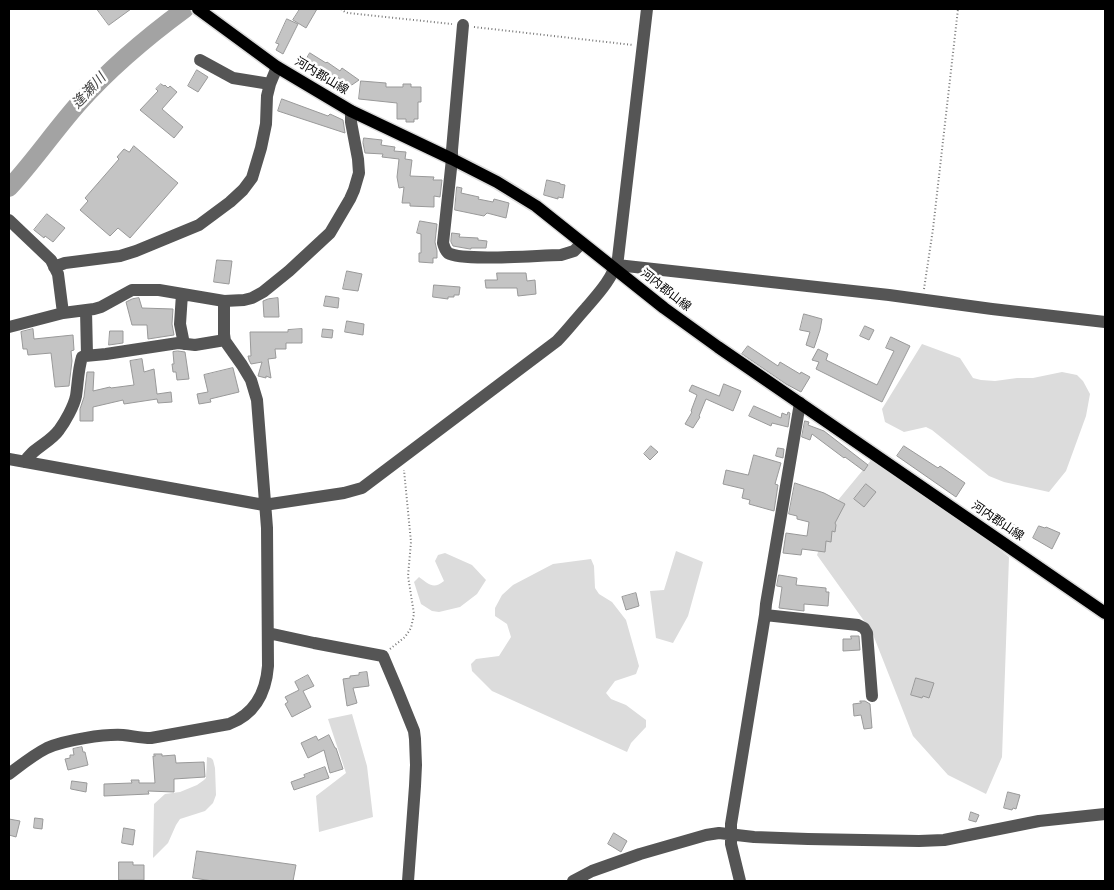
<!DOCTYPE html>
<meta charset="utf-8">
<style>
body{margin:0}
#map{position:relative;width:1114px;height:890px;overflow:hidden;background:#fff;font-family:Overpass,sans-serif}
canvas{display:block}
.frame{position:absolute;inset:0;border:10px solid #000;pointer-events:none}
</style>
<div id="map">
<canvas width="1114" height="890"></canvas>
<div class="frame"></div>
</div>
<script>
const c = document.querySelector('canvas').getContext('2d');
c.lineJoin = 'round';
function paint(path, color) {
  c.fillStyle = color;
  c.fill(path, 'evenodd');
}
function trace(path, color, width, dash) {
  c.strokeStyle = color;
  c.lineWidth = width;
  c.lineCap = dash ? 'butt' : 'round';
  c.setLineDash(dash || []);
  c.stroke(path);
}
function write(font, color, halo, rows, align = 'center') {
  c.font = font + ' Overpass,"Noto Sans JP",sans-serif';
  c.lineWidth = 5;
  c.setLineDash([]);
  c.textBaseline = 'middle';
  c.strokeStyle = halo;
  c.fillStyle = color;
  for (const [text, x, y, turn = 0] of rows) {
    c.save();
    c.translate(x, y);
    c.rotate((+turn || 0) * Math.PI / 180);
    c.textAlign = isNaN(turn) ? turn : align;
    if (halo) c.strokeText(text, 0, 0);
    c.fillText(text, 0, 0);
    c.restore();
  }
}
paint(new Path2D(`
 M922,344l38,14 13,20 8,2 14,1 22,-3h16l29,-6 15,3 6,6 7,13 -4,22 -20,55 -17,21 -45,-10 -15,-6 -57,-46 -6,-3 -22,5 -19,-10 -3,-13z
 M877,453l132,104 -7,200 -16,37 -38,-19 -35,-39 -41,-104 -55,-77 17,-50z
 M676,551l27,11 -15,54 -15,27 -17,-5 -6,-47 14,-1z
 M445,553l27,12 14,15 -9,14 -17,13 -21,5 -7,-1 -11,-7 -7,-22 5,-5c10,7 14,13 25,4l-9,-20 3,-6z
 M591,559l3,7 1,22 4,6 13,8 14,18 13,46 -3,8 -21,7 -9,12 5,6 15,6 20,15v7l-15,16 -4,9 -135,-61 -20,-20 -1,-7 5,-5 23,-3 12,-19 -4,-13 -12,-8v-8l7,-13 11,-10 40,-21z
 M352,714l15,52 6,51 -54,15 -3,-36 30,-23 -18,-54z
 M207,757l4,1 2,2 2,8 1,27 -3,8 -8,8 -25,8 -4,6 -8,18 -15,15 1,-54 11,-10 15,-2 17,-7 7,-5 2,-2z`), '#dcdcdc');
trace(new Path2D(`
 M9,188c25,-27 46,-58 70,-85 32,-36 68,-66 106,-94`), '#a3a3a3', 18);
const building = new Path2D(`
 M97,9h34l-22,16z
 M300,9h17l-11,19 -13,-8z
 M287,19l11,5 -15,30 -7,-4 3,-6 -3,-1z
 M310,53l16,10 1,-1 13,9 2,-3 17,12 -13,9 -8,-12 -4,7 -31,-19z
 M197,70l11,7 -10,15 -10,-6z
 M361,81l25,2v4h17v-3h8v3h10v15h-3v17h-4v3h-8v-3h-9v-16l-38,-4z
 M161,84l3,2 1,-1 3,3 2,-2 7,6 -15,17 21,18 -9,11 -34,-28 18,-19 -2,-2z
 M282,99l46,17 2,-2 13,6 2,13 -67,-22z
 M364,138l18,2 -1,5 14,2 -1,4 12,1 -1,7 7,1 -2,16 24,1 -1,3h9l-2,17 -6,-1v11l-24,-1v-3h-8l2,-16 -5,1 -2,-11 2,-18 -17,-2 1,-3 -18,-1 -2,-10z
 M134,146l44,37 -48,55 -12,-10 -8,8 -30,-26 8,-9 -3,-3 34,-39 -2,-2 7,-8 5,3z
 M547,180l13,3v1l5,1 -2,13 -5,-1v2l-14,-4z
 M457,187l5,1 -1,5 18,4 -1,2 15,3 1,-3 15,4 -3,15 -19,-5 -3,3 -29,-6z
 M47,214l18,14 -12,14 -8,-6 -1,2 -10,-8z
 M420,221l17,3 -2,18 2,9v7h-4v5l-14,-1v-9h2v-19l-4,-1z
 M452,233l8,1 -1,3 19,1v2l9,1 -1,7h-15v1h-1l-17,-3 -2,-4z
 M217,260l15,1 -3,23 -15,-2z
 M347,271l15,3 -4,17 -15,-2z
 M497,273h29l1,8 8,-1 1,14 -18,2 -1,-8h-31l-1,-8h12z
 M434,285l26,2 -1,8h-5v2h-6v2l-15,-2z
 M326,296l13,2 -1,10 -14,-2z
 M139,298l3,10 31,1 -1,15 2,11 -26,4 -1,-14h-15l-6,-23 6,-3z
 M278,298l1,19h-15l-1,-16 5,-2z
 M804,314l18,5 -2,11 -6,18 -8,-3 4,-13 -10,-2z
 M347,321l17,3 -1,11 -18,-3z
 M865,326l9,4 -5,10 -9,-4z
 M33,329l1,10 39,-4 1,15 -3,1 1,10 -3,25 -14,1 -4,-34 -23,2 -1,-6h-4l-2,-17z
 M302,329v14h-16v6h-11l1,9 -8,1 3,19 -5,-2v2l-8,-2 4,-14 -11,2 -2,-4 -1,-4h3l-1,-24h38v-2z
 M323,329l10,1 -1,8 -10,-1z
 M110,331h13v12l-14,2z
 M891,337l19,9 -28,56 -66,-33 3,-7 -7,-2 6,-11 10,5 -2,6 51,25 17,-34 -8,-3z
 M748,346l30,20 2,-4 20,12 1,-2 9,5 -9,15 -15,-8 -44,-30z
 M178,351l7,1 4,27 -12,1 -1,-8h-3l-1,-8h2l-1,-12z
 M142,359l2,13 10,-3 3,25 14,-2 1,10 -14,1 -1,-4 -33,5 -1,-4 -30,7v14h-13v-12l4,-12 3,-25h7l-1,19 17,-4 1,1 23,-3 -4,-24z
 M233,368l6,24 -29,7 1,3 -12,2 -2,-10 11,-2 -4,-17z
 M724,384l17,7 -8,20 -27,-12 -7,17 1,1 -7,11 -8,-4 7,-12 -1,-1 6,-16 -8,-4 3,-6 27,11z
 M754,406l27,12 1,-5 5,2 1,-3 2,1 -2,14 -16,-4 -1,3 -22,-10z
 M805,421l4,1 -1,3 16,6 44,34 -4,6 -19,-14 -1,1 -32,-24 -2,6 -8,-3z
 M651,446l7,6 -8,8 -6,-6z
 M904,446l34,22 2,-2 25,17 -9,14 -59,-41z
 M778,448l6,1 -1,9 -7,-2z
 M754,455l27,8 -6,21 3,1 -4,26 -25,-7 1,-4 -8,-2 2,-9 -21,-5 3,-14 22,5z
 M795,483l29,10 21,11 -10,19 1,2 -1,7 -3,-1 -1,11 -5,-1 -1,11 -23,-3 -1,6 -18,-2 3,-20 21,3 2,-14 -12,-3v-3l-8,-2z
 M866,484l10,8 -12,15 -10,-8z
 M1011,523l13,8 -6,10 -13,-9z
 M1039,526l6,2 1,-1 14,6 -8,16 -19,-11z
 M779,575l18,3 -1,7 30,3v4h3l-1,14 -24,-2v7l-25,-3 3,-21 -5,-1z
 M636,593l3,13 -13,4 -4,-13z
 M851,636h8l1,14 -17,1v-12h8z
 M367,672l2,14 -16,2 4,15 -10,3 -4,-27 7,-1v-2l9,-1v-2z
 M308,675l6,11 -11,5 8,16 -19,10 -7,-13 3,-2 -3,-5 14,-7 -4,-8z
 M916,678l18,5 -5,15 -6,-2 -1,2 -11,-3z
 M860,701h5l5,3 2,24 -8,1 -3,-14 -7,1 -1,-12 8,-1z
 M329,735l6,13h1l7,21 -13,4 -6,-23 -16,8 -7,-15 15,-7 2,4z
 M82,747l1,5h2l3,13 -20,5 -3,-11 5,-1v-3h4l-1,-6z
 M154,754h8v2l13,-1 1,8 28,-1 1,15 -31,2v13l-26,-1 1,3 -45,2v-12l28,-1 -1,-3h8v3h16l-2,-27h2z
 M325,767l4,11 -35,12 -3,-8 14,-5 -1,-2z
 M72,781l15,2 -1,9 -15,-3z
 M1008,792l12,3 -4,14 -3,-1 -1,2 -8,-2z
 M971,812l8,3 -3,7 -7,-2z
 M35,818l8,1 -1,10 -8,-1z
 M9,819l11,2 -4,16 -7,-2z
 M124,828l11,2 -2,15 -11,-2z
 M614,833l13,8 -6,11 -13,-8z
 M197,851l99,14 -3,16h-80l-20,-3z
 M119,862h14v3h11v15h-25z`);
paint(building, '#c4c4c4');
trace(building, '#999', 1);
const major = new Path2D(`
 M198,9l79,58 74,44 101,48 45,23 39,24 128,102 54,39 387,266`);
trace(major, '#dbdbdb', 15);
trace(new Path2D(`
 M341,9l4,3 3,1 104,11
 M474,27l159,18
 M924,289l9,-60 25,-220
 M390,649l15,-12 6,-9 3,-14 -6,-38 3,-34 -7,-72`), '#777', 2, [1, 2.5]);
trace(new Path2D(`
 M463,25l-11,125v9l-9,84c1,4 2,7 5,10 15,9 92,2 113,2l13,-4 8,-8
 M200,60l33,18 37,6
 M9,220l42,40 7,14 5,39
 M617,265l272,30 103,14 113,13
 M54,267l11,-4 55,-7 16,-5 63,-26 31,-23 13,-12 9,-12 9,-30 5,-24 1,-28 3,-12 7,-17
 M182,294l-2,30 4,20
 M86,310l1,45
 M9,327l54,-14 31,-4 7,-2 31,-17h27l65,11 20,-1 8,-2 11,-6 26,-21 41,-38 20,-34 4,-9 5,-17 -1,-14 -7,-37v-11
 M9,459l255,46 80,-12 18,-5 195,-147c10,-10 19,-22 29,-33 13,-15 27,-30 32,-50l29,-249
 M25,462c6,-13 25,-19 34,-32 6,-8 15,-24 17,-34 2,-13 2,-26 6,-39l3,-1 21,-2 72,-11 17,2 30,-5
 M765,615l93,10 6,3 3,5 5,63
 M268,633l46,10 69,13 14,33 17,42 1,8 1,26 -1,21 -7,95
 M9,774c12,-9 24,-19 38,-26 18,-8 57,-14 76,-13 10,1 18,3 28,3l78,-14c26,-10 37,-32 39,-58l-1,-138 -10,-128 -6,-20 -9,-15 -17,-24 -1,-7v-33
 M573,881l19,-10 48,-17 66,-19 13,-2 35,4 54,2 111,2 25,-1 95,-19 66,-7
 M740,881l-9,-37v-20l34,-209 1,-11 34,-201`), '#555', 12);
trace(major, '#000', 12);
write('12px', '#000', '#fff', [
 ["河内郡山線",321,77,31],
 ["河内郡山線",665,291,38],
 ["河内郡山線",997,522,34]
]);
write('italic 14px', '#444', '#fff', [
 ["逢瀬川",90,92,-47]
]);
</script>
